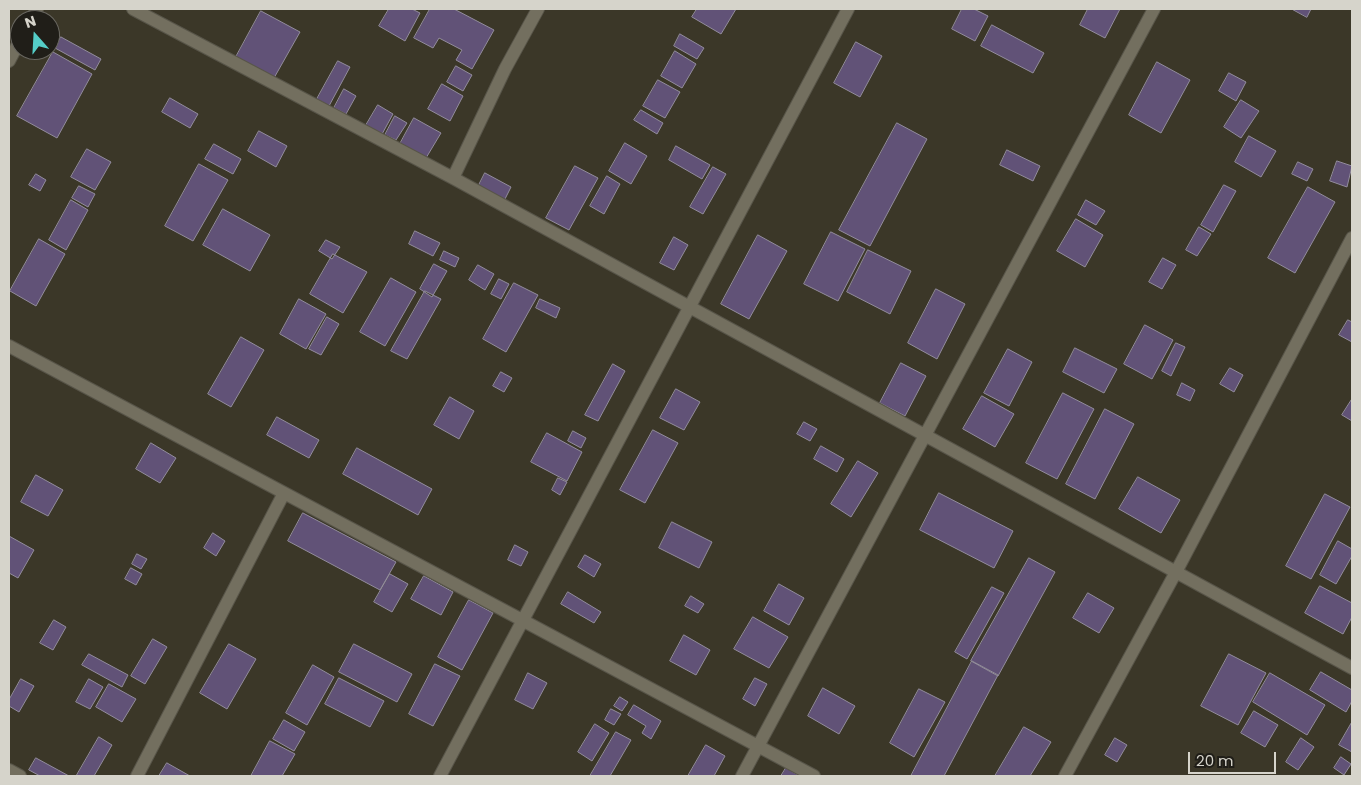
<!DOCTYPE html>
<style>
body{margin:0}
#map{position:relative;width:1361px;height:785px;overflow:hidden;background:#3b3728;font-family:Poppins,sans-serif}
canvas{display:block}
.frame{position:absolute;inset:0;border:10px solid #d6d4cb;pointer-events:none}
.north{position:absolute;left:10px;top:10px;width:50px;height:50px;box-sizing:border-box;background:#201e18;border:1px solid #696760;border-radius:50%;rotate:341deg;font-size:14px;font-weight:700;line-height:20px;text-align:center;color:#d6d4cb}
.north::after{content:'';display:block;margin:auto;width:18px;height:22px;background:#54cdc7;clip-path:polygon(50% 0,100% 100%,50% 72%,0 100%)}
.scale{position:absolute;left:1188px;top:752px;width:88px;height:22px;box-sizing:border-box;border:2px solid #d6d4cb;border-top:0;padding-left:6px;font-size:15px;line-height:18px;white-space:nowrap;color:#d6d4cb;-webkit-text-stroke:4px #201e18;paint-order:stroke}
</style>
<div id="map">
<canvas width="1361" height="785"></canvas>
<div class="frame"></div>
<div class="north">N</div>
<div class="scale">20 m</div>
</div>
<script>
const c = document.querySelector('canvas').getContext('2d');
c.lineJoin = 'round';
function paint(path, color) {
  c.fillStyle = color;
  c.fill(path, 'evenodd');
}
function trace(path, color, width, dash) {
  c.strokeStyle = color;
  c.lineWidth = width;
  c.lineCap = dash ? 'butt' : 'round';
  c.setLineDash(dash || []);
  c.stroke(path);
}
const building = new Path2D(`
 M389,9h23l8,4 -15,28 -26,-15z
 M430,9h24l40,21 -22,39 -16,-9 6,-10 -23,-12 -6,10 -19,-10z
 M697,9h39l-15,25 -29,-17z
 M962,9h12l14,7 -13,25 -23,-12z
 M1088,9h32l-15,29 -25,-13z
 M1292,9h19l-4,8z
 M261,11l39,21 -26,46 -38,-21z
 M992,25l52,28 -11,20 -52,-27z
 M680,34l24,14 -7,11 -23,-13z
 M61,37l40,22 -6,11 -40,-22z
 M856,42l26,14 -22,41 -26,-14z
 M675,51l21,13 -14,24 -21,-12z
 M53,52l39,22 -35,64 -40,-22z
 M338,61l12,6 -21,39 -12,-7z
 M1157,62l33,18 -29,53 -32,-18z
 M456,66l16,9 -9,16 -16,-9z
 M1229,73l17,9 -10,19 -17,-10z
 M658,80l22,12 -15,26 -22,-12z
 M442,84l21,12 -13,25 -22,-12z
 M344,89l12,7 -10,18 -12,-6z
 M170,98l28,16 -8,14 -28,-16z
 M1241,100l18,11 -18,27 -17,-11z
 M378,105l15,9 -12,22 -16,-9z
 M641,110l22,13 -6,11 -23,-14z
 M395,116l12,7 -11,17 -11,-5z
 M414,118l27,15 -15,25 -26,-14z
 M897,123l30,16 -57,107 -31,-16z
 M259,131l28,15 -11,21 -28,-16z
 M1249,136l27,15 -15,26 -26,-15z
 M625,143l22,13 -16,28 -22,-13z
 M214,144l27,15 -8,15 -28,-15z
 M676,146l34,19 -8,14 -33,-19z
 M87,149l24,13 -16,28 -24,-13z
 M1007,150l33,16 -7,15 -33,-16z
 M1337,161l15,5 -5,21 -17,-6z
 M1298,162l15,7 -6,12 -15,-7z
 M199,164l29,16 -35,61 -28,-15z
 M575,166l23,12 -29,52 -23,-12z
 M713,167l13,7 -23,40 -13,-7z
 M485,173l26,14 -7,14 -26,-14z
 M36,174l10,6 -6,11 -11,-6z
 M607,176l13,8 -16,30 -14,-8z
 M1224,185l12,6 -23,41 -12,-7z
 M79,186l16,8 -7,13 -16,-9z
 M1308,187l27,15 -40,71 -27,-15z
 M71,200l17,10 -22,40 -17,-10z
 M1086,200l19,11 -9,14 -18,-10z
 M223,209l47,26 -20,36 -47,-26z
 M1076,219l27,16 -18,32 -28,-16z
 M1199,227l12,7 -14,22 -11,-6z
 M415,231l25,12 -7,13 -24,-12z
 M831,232l34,17 -27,52 -34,-17z
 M758,235l29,16 -38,68 -28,-15z
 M674,237l14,8 -14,25 -14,-7z
 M39,239l26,15 -29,52 -26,-15z
 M326,240l14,7 -8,12 -13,-8z
 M868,250l43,21 -21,43 -43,-22z
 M444,251l15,7 -4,9 -15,-7z
 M333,254l34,18 -24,41 -33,-19z
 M1163,258l13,7 -14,24 -13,-7z
 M434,264l13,7 -15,26 -12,-8z
 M478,265l16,9 -9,16 -16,-10z
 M391,278l25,14 -31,54 -25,-14z
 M499,279l10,5 -8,15 -10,-5z
 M514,283l24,12 -32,57 -23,-13z
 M936,289l29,15 -28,55 -29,-16z
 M425,291l16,8 -34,60 -16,-8z
 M299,299l27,15 -20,35 -26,-15z
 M540,299l20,9 -4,10 -20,-10z
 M327,317l12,7 -18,31 -12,-6z
 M1348,320l4,2v20l-13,-7z
 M1145,325l28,15 -21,39 -28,-15z
 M241,337l23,13 -33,57 -23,-13z
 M1176,343l9,4 -14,29 -9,-5z
 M1075,348l42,21 -13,24 -41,-21z
 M1008,349l24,13 -23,44 -25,-13z
 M901,363l25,13 -21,40 -25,-13z
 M613,364l12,7 -27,50 -13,-6z
 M1230,368l13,7 -9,17 -14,-8z
 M501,372l11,6 -8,14 -11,-6z
 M1182,383l13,7 -5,11 -13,-6z
 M676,389l24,13 -16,28 -24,-12z
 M1063,393l31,16 -37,70 -31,-16z
 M982,396l32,18 -19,33 -32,-18z
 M450,397l24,14 -15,28 -25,-14z
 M1352,399v22l-10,-6z
 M1105,409l29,15 -39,75 -29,-15z
 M277,417l42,23 -10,18 -42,-23z
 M804,422l13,7 -7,12 -13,-7z
 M653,430l25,13 -33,60 -25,-13z
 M573,431l13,7 -5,10 -13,-7z
 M547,433l35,19 -15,29 -36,-19z
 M151,443l25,15 -16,25 -24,-14z
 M821,446l23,13 -7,13 -23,-13z
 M357,448l75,41 -14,26 -75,-41z
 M858,461l20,12 -27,44 -20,-13z
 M36,475l27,15 -15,26 -27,-14z
 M1138,477l42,23 -19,33 -42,-24z
 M558,478l9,4 -7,13 -8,-5z
 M939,493l74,38 -19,37 -74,-38z
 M1325,494l25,13 -39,72 -25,-13z
 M303,513l93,49 -16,28 -92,-49z
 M672,522l40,20 -13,26 -40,-20z
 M213,533l12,8 -9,15 -12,-8z
 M9,536l25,14 -16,28 -9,-5z
 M1338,541l14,8v7l-16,28 -16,-9z
 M515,545l13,7 -7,14 -13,-6z
 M137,554l10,5 -6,10 -9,-5z
 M585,555l16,9 -7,13 -16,-10z
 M1029,558l26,14 -57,104 -27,-15z
 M131,568l11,6 -6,11 -11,-6z
 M390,574l18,10 -16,28 -18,-10z
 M424,576l29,16 -12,23 -30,-16z
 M779,584l25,14 -15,27 -25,-14z
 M1320,586l32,17v14l-9,17 -38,-21z
 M992,587l12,6 -37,66 -12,-7z
 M568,592l33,20 -7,11 -33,-19z
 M1088,593l26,15 -15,25 -26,-15z
 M691,596l13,8 -6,9 -13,-7z
 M469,600l24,13 -31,57 -24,-13z
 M753,617l35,20 -19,31 -35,-19z
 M54,620l12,7 -13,23 -13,-7z
 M684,635l26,15 -14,25 -26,-14z
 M153,639l14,8 -22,37 -14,-8z
 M229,644l27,15 -29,50 -27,-16z
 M354,644l58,30 -15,28 -58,-30z
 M89,654l39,21 -6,12 -40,-22z
 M1229,654l37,19 -28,52 -37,-19z
 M972,661l26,14 -54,101h-33z
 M435,664l25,12 -27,50 -24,-12z
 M313,665l21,12 -27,48 -21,-12z
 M1321,672l31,18v11l-6,11 -36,-22z
 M528,673l19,10 -14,26 -18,-9z
 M1270,673l55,32 -18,30 -54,-33z
 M339,678l45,23 -14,26 -45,-23z
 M755,678l12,6 -12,22 -12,-7z
 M21,679l13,7 -15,26 -10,-6v-6z
 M89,679l14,8 -13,22 -14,-7z
 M109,684l27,15 -14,23 -26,-15z
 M823,688l32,18 -16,28 -31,-18z
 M919,689l26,13 -31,55 -24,-14z
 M620,697l8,5 -6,9 -8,-5z
 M634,705l27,16 -10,18 -9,-6 4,-7 -18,-11z
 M611,709l10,5 -7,11 -9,-5z
 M1254,711l24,14 -13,22 -24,-14z
 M284,720l21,12 -11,19 -21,-12z
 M1352,722v30l-13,-7z
 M595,724l14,9 -17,28 -14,-9z
 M1024,727l27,15 -21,34h-35z
 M616,732l15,8 -21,36h-20z
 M99,737l13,8 -18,31h-15l-2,-1z
 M1115,738l12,7 -10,17 -12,-7z
 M1301,738l13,9 -16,23 -12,-8z
 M270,741l25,13 -13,22h-31z
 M706,745l19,11 -11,20h-26z
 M1341,757l10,7 -7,11 -10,-7z
 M36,758l33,18h-29l-11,-6z
 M167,763l23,13h-31z
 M786,768l12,7v1h-17z`);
paint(building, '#615277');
trace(building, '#928c9c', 1);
const minor = new Path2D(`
 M133,9l320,169 899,490
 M31,20l6,-11
 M9,61l11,-21
 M453,178l52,-109 33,-60
 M9,346l805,430
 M9,770l11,6
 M137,776l147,-283
 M440,776l408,-767
 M742,776l412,-767
 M1065,776l111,-204 176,-334`);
trace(minor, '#585549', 14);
trace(minor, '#736f5f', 12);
</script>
